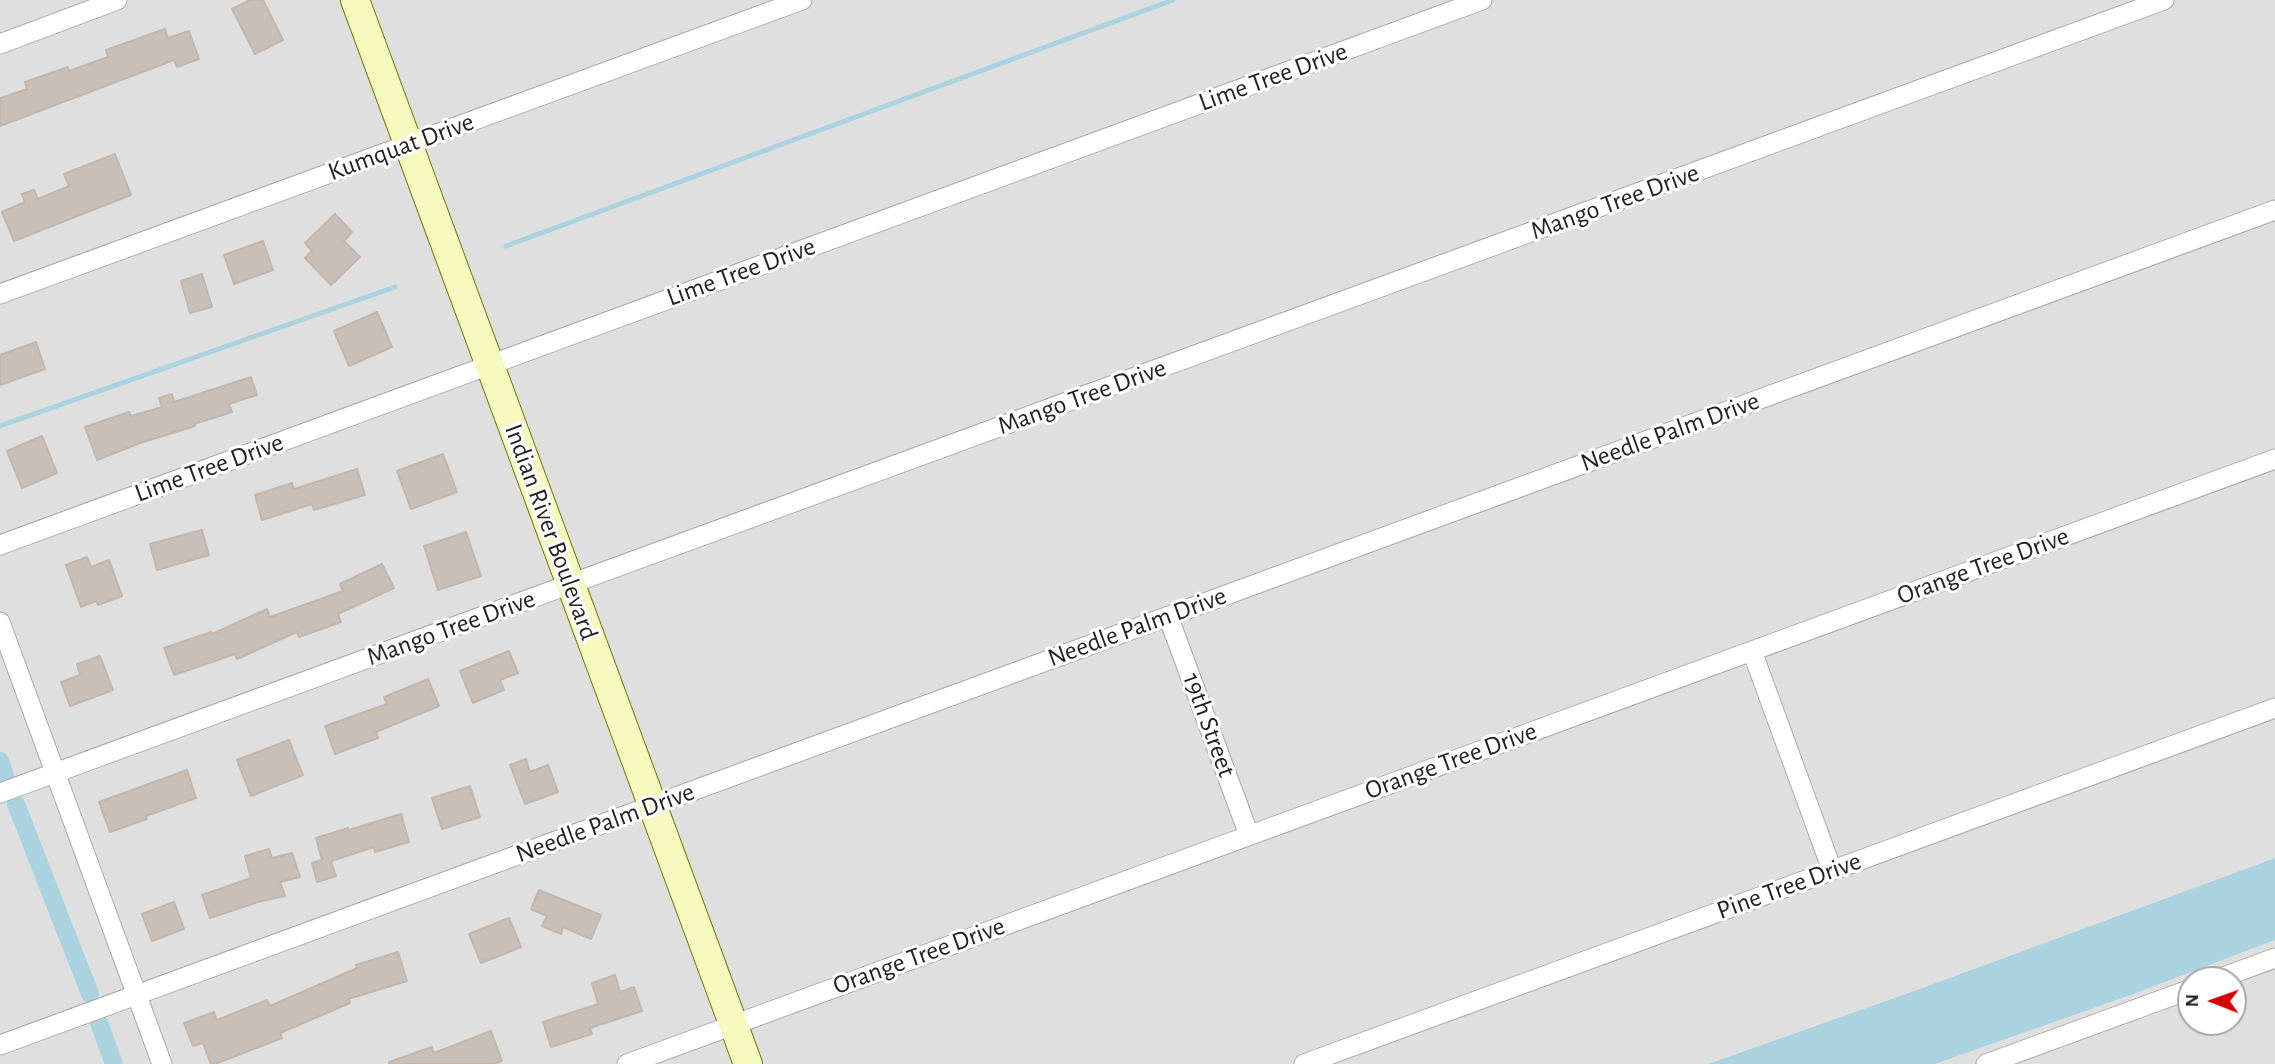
<!DOCTYPE html>
<style>
body{margin:0}
#map{position:relative;width:2275px;height:1064px;overflow:hidden;background:#f2efe9;font-family:"Alegreya Sans",sans-serif}
canvas{display:block}
.north{position:absolute;left:2177px;top:966px;width:70px;height:70px;box-sizing:border-box;background:#fff;border:2px solid #a7a7a7;border-radius:50%;rotate:271deg;font-size:19px;font-weight:700;line-height:28px;text-align:center;color:#222}
.north::after{content:'';display:block;margin:auto;width:24px;height:32px;background:#d40000;clip-path:polygon(50% 0,100% 100%,50% 72%,0 100%)}
</style>
<div id="map">
<canvas width="2275" height="1064"></canvas>
<div class="north">N</div>
</div>
<script>
const c = document.querySelector('canvas').getContext('2d');
c.lineJoin = 'round';
function paint(path, color) {
  c.fillStyle = color;
  c.fill(path, 'evenodd');
}
function trace(path, color, width, dash) {
  c.strokeStyle = color;
  c.lineWidth = width;
  c.lineCap = dash ? 'butt' : 'round';
  c.setLineDash(dash || []);
  c.stroke(path);
}
function write(font, color, halo, rows, align = 'center') {
  c.font = font + ' "Alegreya Sans",sans-serif';
  c.lineWidth = 6;
  c.setLineDash([]);
  c.textBaseline = 'middle';
  c.strokeStyle = halo;
  c.fillStyle = color;
  for (const [text, x, y, turn = 0] of rows) {
    c.save();
    c.translate(x, y);
    c.rotate((+turn || 0) * Math.PI / 180);
    c.textAlign = isNaN(turn) ? turn : align;
    if (halo) c.strokeText(text, 0, 0);
    c.fillText(text, 0, 0);
    c.restore();
  }
}
paint(new Path2D(`
 M0,0h344l393,1064h-737z
 M365,0h1910v858l-361,133 -206,73h-950z
 M2275,940v124h-340l196,-69zM2191,980h42v42h-42z`), '#e0dfdf');
paint(new Path2D(`
 M2275,858v82l-144,55 -196,69h-227l206,-73z`), '#aad3df');
trace(new Path2D(`
 M506,246l667,-246
 M0,426l395,-139`), '#aad3df', 5);
trace(new Path2D(`
 M0,761l5,14
 M16,804l74,190
 M99,1023l15,41`), '#aad3df', 18);
const building = new Path2D(`
 M250,0h13l20,40 -28,14 -23,-45z
 M165,29l3,9 21,-7 10,28 -22,8 -3,-7 -174,66v-28l27,-9 -2,-7 43,-15 1,4 39,-14 -2,-7z
 M115,154l16,41 -117,46 -12,-29 23,-10 -3,-8 12,-4 4,9 31,-13 -5,-12z
 M335,214l17,18 -8,9 16,16 -29,28 -26,-27 7,-7 -7,-8z
 M263,241l10,29 -39,14 -10,-29z
 M202,274l10,33 -22,6 -9,-32z
 M377,312l15,35 -43,19 -15,-35z
 M36,342l9,27 -45,16v-30z
 M251,377l6,18 -28,9 3,8 -38,12 1,2 -55,17 -43,17 -12,-33 44,-15 2,4 31,-9 -3,-9 13,-4 2,8z
 M42,436l15,37 -35,15 -15,-37z
 M443,454l14,38 -46,17 -14,-38z
 M357,469l8,26 -51,15 -2,-6 -50,16 -7,-25 37,-12 2,6z
 M202,530l7,25 -52,15 -7,-26z
 M466,532l15,44 -43,14 -14,-44z
 M87,557l4,10 18,-7 13,36 -24,9 -2,-4 -15,6 -15,-42z
 M382,564l12,24 -56,26 3,8 -42,15 -2,-5 -60,27 -2,-5 -61,21 -10,-27 47,-16 1,2 55,-25 3,8 73,-26 -3,-7z
 M509,651l9,22 -18,7 4,10 -31,13 -13,-32z
 M100,656l13,34 -43,16 -9,-24 19,-7 -3,-11z
 M428,679l11,27 -63,26 2,6 -43,16 -10,-28 62,-22 -3,-7z
 M289,740l14,35 -52,21 -14,-36z
 M526,759l4,13 18,-7 10,27 -33,12 -15,-39z
 M187,770l9,28 -50,18 1,3 -37,13 -11,-30z
 M470,786l10,31 -38,12 -10,-31z
 M401,814l8,28 -34,10 -1,-5 -43,14 5,15 -19,6 -5,-19 10,-3 -6,-22 32,-10 1,2z
 M269,849l3,9 20,-5 8,24 -20,5 5,14 -27,6 -48,16 -8,-23 49,-17 -6,-22z
 M539,890l62,25 -10,24 -28,-12 -2,7 -19,-8 5,-10 -16,-7z
 M174,902l10,27 -32,12 -10,-27z
 M509,918l12,29 -40,16 -12,-29z
 M398,952l9,29 -59,18 2,4 -70,30 2,5 -67,26h-4l-8,-21 -10,3 -9,-23 30,-11 3,8 50,-20 3,6 87,-38 -1,-3z
 M615,975l5,17 14,-5 8,24 -52,17 2,6 -41,13 -8,-25 55,-18 -6,-21z
 M491,1031l11,30 -8,3h-105v-2l43,-15 2,6z`);
paint(building, '#c7bfb8');
trace(building, '#c4b6ab', 2);
const street = new Path2D(`
 M0,44l117,-44
 M0,294l802,-294
 M0,545l1482,-545
 M1168,616l81,219
 M0,622l162,442
 M1752,651l80,219
 M0,793l2164,-793
 M2215,980l60,-22
 M0,1045l2275,-835
 M627,1064l1648,-605
 M1304,1064l971,-356
 M1986,1064l205,-75`);
const secondary = new Path2D(`
 M355,0l393,1064`);
trace(street, '#a9a9a9', 21);
trace(secondary, '#707d05', 30);
trace(street, '#fff', 19);
trace(secondary, '#f7fabf', 28);
write('26px', '#222', '#fff', [
 ["Lime Tree Drive",1273,77,-20],
 ["Kumquat Drive",401,147,-20],
 ["Mango Tree Drive",1615,202,-20],
 ["Lime Tree Drive",741,272,-20],
 ["Mango Tree Drive",1082,397,-20],
 ["Needle Palm Drive",1670,432,-20],
 ["Lime Tree Drive",209,468,-20],
 ["Indian River Boulevard",551,532,70],
 ["Orange Tree Drive",1983,566,-20],
 ["Needle Palm Drive",1137,627,-20],
 ["Mango Tree Drive",451,628,-20],
 ["19th Street",1209,725,70],
 ["Orange Tree Drive",1451,761,-20],
 ["Needle Palm Drive",605,823,-20],
 ["Pine Tree Drive",1789,886,-20],
 ["Orange Tree Drive",919,956,-20]
]);
</script>
